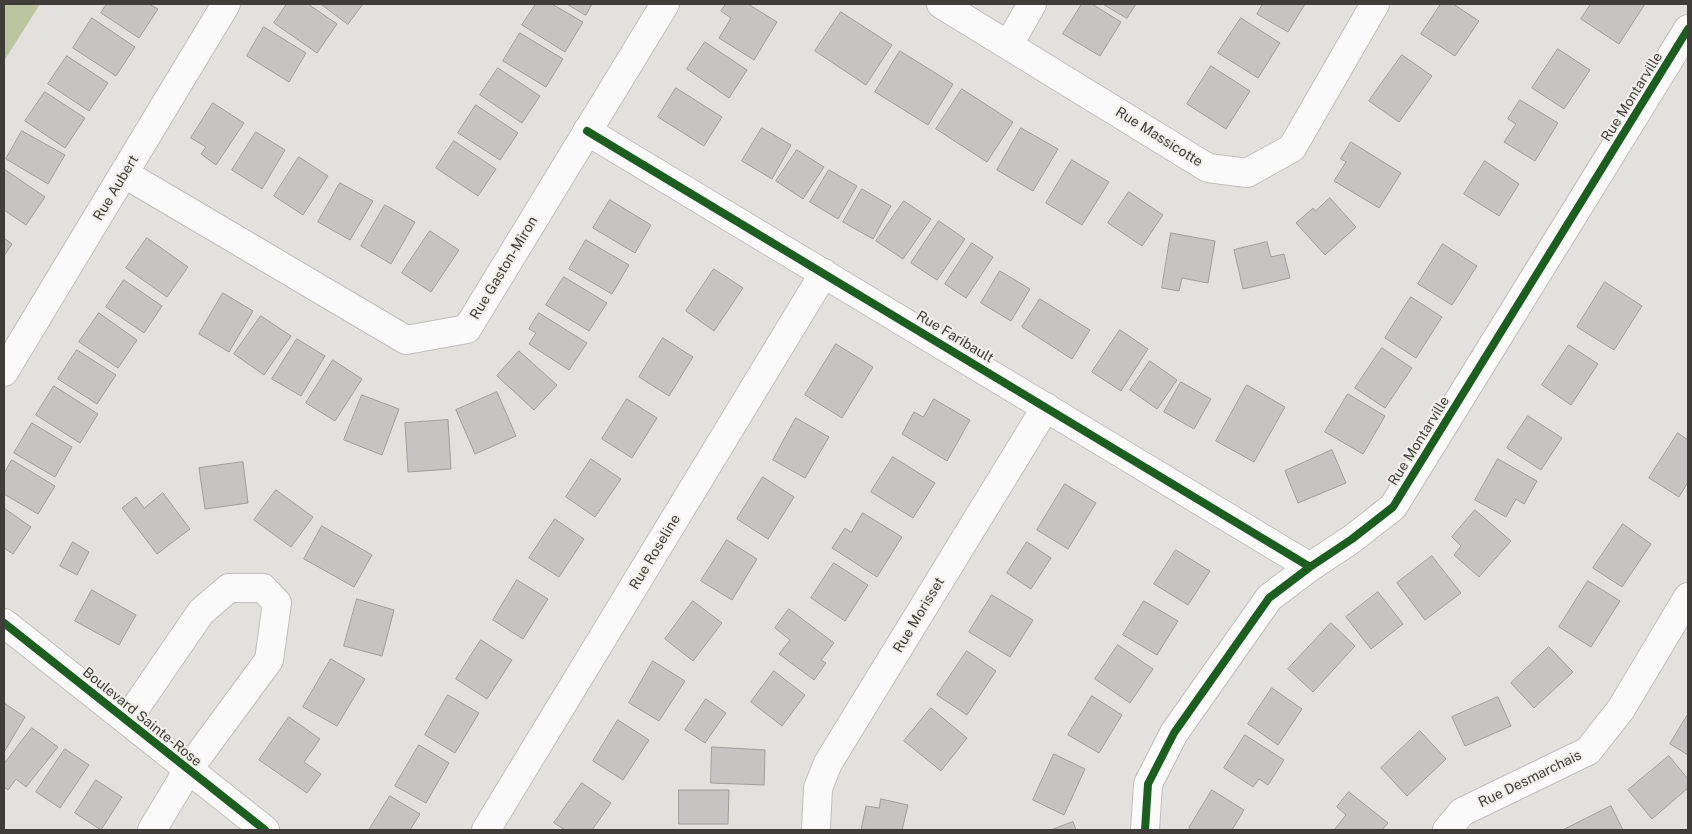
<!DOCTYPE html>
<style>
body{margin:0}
#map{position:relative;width:1692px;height:834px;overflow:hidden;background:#e2e1de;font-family:"Public Sans",sans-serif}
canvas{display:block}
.frame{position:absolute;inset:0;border:5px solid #3e3d3a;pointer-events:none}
</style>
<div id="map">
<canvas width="1692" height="834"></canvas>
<div class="frame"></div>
</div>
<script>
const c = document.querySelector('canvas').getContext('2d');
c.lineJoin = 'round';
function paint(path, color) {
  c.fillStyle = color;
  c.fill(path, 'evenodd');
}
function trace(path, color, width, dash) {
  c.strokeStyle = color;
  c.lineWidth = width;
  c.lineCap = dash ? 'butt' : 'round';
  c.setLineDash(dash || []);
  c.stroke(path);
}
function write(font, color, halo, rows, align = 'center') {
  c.font = font + ' "Public Sans",sans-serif';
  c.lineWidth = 4;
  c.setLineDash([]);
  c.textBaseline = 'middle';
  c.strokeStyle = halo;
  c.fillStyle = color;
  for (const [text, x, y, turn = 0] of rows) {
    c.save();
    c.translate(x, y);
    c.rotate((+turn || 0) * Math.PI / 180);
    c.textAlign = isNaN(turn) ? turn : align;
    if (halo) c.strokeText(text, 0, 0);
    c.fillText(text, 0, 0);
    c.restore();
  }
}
paint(new Path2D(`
 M4,4h36l-36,57z`), '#bcc4a0');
const building = new Path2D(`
 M107,4h42l9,5 -19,29 -38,-25z
 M287,4h21l29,20 -20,29 -43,-30z
 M321,4h42l-15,20z
 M536,4h16l31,18 -18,30 -43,-27z
 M567,4h25l-6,11z
 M726,4h22l29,18 -23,38 -35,-22 12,-20 -10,-7z
 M1082,4h10l29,18 -21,34 -37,-22z
 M1103,4h33l-9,14z
 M1263,4h42l-17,28 -31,-18z
 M1441,4h12l26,17 -24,35 -34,-22z
 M1591,4h54l-26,40 -38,-25z
 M841,12l51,33 -26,40 -51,-34z
 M92,18l43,29 -19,29 -43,-28z
 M1241,18l39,25 -22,35 -40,-25z
 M264,27l42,26 -17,29 -42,-26z
 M520,33l43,26 -17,28 -43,-26z
 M705,42l42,28 -18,28 -42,-29z
 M1558,49l32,21 -26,39 -32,-21z
 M900,51l53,33 -25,41 -53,-33z
 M1402,55l30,21 -33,46 -30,-21z
 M67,56l41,27 -19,28 -41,-27z
 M1211,66l39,25 -24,38 -39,-25z
 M498,68l42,28 -18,27 -42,-28z
 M676,88l46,29 -18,29 -46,-29z
 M962,89l51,33 -26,40 -51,-33z
 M45,92l40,26 -20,30 -40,-27z
 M1520,100l38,23 -23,38 -31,-19 12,-18 -8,-5z
 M213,103l31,20 -28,42 -15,-11 5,-7 -15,-9z
 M476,105l42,28 -18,27 -42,-27z
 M762,128l29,17 -19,34 -30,-18z
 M1021,128l37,21 -25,42 -36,-21z
 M22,131l43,24 -17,29 -42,-25z
 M256,132l29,18 -23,39 -30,-19z
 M454,141l42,28 -18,27 -42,-28z
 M1351,142l50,31 -22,35 -45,-27 12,-19 -5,-3z
 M797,150l27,17 -21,32 -27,-18z
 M299,157l29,19 -25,39 -29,-19z
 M1072,160l37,22 -27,43 -36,-22z
 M1485,161l34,23 -20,32 -35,-22z
 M4,169l41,28 -19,28 -22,-15z
 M829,170l28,16 -19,33 -28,-17z
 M340,183l33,18 -23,39 -32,-18z
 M862,189l29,17 -18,33 -30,-17z
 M1129,192l34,23 -21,31 -34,-23z
 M1330,198l26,29 -31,28 -29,-32 17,-15 2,3z
 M610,200l41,25 -16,28 -42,-25z
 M904,201l27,18 -28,40 -27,-18z
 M385,205l30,17 -24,42 -30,-18z
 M939,221l26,18 -28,41 -26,-17z
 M430,231l29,19 -28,42 -29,-19z
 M1171,233l44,8 -7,42 -26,-5 -3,13 -17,-3z
 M4,238l8,6 -8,12z
 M147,238l41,29 -21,30 -41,-29z
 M586,240l43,25 -17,29 -43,-25z
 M1267,242l4,15 13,-3 6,24 -47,11 -9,-39z
 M972,243l21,14 -27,41 -21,-14z
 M1443,244l34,22 -25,39 -34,-21z
 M714,269l29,19 -29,43 -28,-20z
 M1000,271l30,18 -19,32 -30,-18z
 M564,277l43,26 -18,28 -43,-26z
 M124,280l38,26 -18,27 -38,-26z
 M1605,282l37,24 -28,44 -37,-23z
 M223,293l30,18 -24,41 -30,-18z
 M1411,297l31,20 -26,41 -31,-20z
 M1040,299l50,31 -18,29 -50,-32z
 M99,313l38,27 -19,28 -39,-26z
 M539,313l48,30 -18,27 -40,-26 7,-11 -7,-4z
 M261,316l30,20 -27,39 -30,-21z
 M1120,330l28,19 -27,42 -29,-19z
 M663,338l30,19 -24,39 -30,-19z
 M297,339l28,17 -24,40 -29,-17z
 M836,344l37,23 -31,51 -37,-23z
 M1569,345l29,19 -27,41 -29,-20z
 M1382,348l30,20 -27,40 -30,-20z
 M77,350l39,25 -19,29 -39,-25z
 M519,351l38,34 -23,25 -37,-34z
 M333,360l29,19 -27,42 -29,-18z
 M1150,361l27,19 -20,29 -27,-19z
 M1181,382l30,17 -17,30 -30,-17z
 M1247,385l38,22 -31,55 -38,-21z
 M54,386l44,28 -18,29 -44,-28z
 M497,392l19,44 -41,18 -19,-44z
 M1348,394l37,22 -22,38 -38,-22z
 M362,395l37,14 -17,46 -38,-15z
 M627,399l30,19 -25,40 -30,-19z
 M934,399l36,21 -23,41 -45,-27 12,-22 9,5z
 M1528,416l34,22 -21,32 -34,-22z
 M796,418l33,19 -24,41 -32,-18z
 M448,420l3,49 -43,3 -3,-49z
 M32,423l40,24 -17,30 -41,-24z
 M1678,433l10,7v42l-9,15 -30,-19z
 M1332,450l14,33 -48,20 -13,-32z
 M893,457l42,26 -22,35 -42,-26z
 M591,459l30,20 -26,38 -29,-20z
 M1498,459l39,22 -13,23 -8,-5 -10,18 -31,-17z
 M12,460l43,26 -17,28 -34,-20v-20z
 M243,462l5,41 -43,6 -6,-41z
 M763,477l31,20 -26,42 -31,-20z
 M1065,484l31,19 -28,46 -31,-19z
 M276,490l37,27 -22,30 -37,-27z
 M163,493l27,36 -33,25 -35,-46 14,-11 8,11z
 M4,508l27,19 -18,27 -9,-6z
 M1475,510l36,31 -32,36 -25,-22 7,-9 -9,-9z
 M863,513l39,24 -25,40 -45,-29 13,-20 6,4z
 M555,519l29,20 -25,38 -30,-19z
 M1623,524l28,20 -29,43 -29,-19z
 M322,526l50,29 -18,32 -50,-28z
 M727,540l30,19 -25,41 -31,-19z
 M73,542l16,10 -12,23 -17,-9z
 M1027,542l24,16 -20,31 -24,-16z
 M1176,550l34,21 -22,34 -34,-21z
 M1432,556l29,37 -36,27 -28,-37z
 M834,563l34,22 -23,36 -34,-23z
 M517,580l31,19 -25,40 -30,-19z
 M1588,581l32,20 -29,46 -32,-20z
 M92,590l44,25 -17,30 -44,-24z
 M1378,592l25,32 -32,25 -25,-32z
 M992,595l41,25 -23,37 -41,-25z
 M357,599l37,11 -12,46 -38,-10z
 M693,601l29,22 -29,38 -28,-22z
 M1144,601l34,20 -21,34 -34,-20z
 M789,609l45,34 -13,17 5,3 -12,17 -35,-26 11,-14 -15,-12z
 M1331,623l24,23 -42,46 -25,-23z
 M481,640l31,20 -25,39 -31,-20z
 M1118,645l35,24 -23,34 -35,-24z
 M1549,647l24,25 -39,36 -23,-25z
 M967,651l29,20 -29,44 -30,-20z
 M331,659l34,20 -28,47 -34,-19z
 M653,661l32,20 -26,40 -30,-18z
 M774,671l31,24 -23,31 -31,-24z
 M1272,688l30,21 -24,36 -30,-21z
 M448,695l31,18 -24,40 -30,-18z
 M1092,696l30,19 -23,38 -31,-18z
 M1498,697l13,29 -46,20 -13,-29z
 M706,699l20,14 -21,30 -20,-13z
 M4,703l21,14 -21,35z
 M931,708l36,30 -26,33 -37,-30z
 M1688,714v41l-18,-11z
 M289,717l31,22 -16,23 17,12 -14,19 -48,-33z
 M618,720l31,20 -26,40 -30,-19z
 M32,728l26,19 -32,40 -10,-8 -8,11 -4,-3v-23z
 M1420,731l26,28 -39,37 -26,-28z
 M1245,735l39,25 -16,25 -9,-6 -6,8 -29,-19z
 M419,745l30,18 -23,40 -31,-17z
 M712,747l53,3 -1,35 -53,-2z
 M65,749l24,16 -29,43 -24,-16z
 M1054,754l31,15 -21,46 -31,-15z
 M1669,756l19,23v9l-36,31 -24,-29z
 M96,780l26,17 -21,33 -26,-17z
 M582,783l29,20 -19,27h-27l-11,-7z
 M679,790h50l-1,34h-49z
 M1212,790l32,20 -12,20h-40l-3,-2z
 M1349,792l39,31 -6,7h-48l12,-15 -9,-8z
 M390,796l30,18 -10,16h-41z
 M881,799l27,6 -6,25h-41l5,-24 13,2z
 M1611,806l12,24h-60z
 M1073,822l3,8h-25z`);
paint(building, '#c5c4c2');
trace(building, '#9e9d9a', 1);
const minor = new Path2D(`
 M941,4l267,164 39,5 45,-25 83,-144
 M1009,44l23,-40
 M587,131l723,436
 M125,174l281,166 61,-11 198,-325
 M4,372l222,-368
 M127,720l74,-108 28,-24h34l14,15 -8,57 -81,110 -36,60
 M486,830l338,-557
 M816,830l2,-42 10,-25 218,-356
 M1145,830l3,-46 26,-51 95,-135 41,-31 42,-28 41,-32 295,-478
 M1447,830l15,-18 126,-61 33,-42 67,-112`);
const tertiary = new Path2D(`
 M4,623l261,207`);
trace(minor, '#bebebb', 30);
trace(tertiary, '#bebebb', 30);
trace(minor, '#fbfafa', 28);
trace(tertiary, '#fbfafa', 28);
trace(new Path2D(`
 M587,131l723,436
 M4,623l261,207
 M1145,830l3,-46 26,-51 95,-135 41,-31 42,-28 41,-32 295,-478`), '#1b5e20', 8);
write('14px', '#3e3d3a', '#f1efe9', [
 ["Rue Montarville",1632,97,-58],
 ["Rue Massicotte",1159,137,32],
 ["Rue Aubert",116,188,-59],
 ["Rue Gaston-Miron",504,268,-59],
 ["Rue Faribault",955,337,31],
 ["Rue Montarville",1419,441,-58],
 ["Rue Roseline",655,552,-59],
 ["Rue Morisset",919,615,-59],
 ["Boulevard Sainte-Rose",142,717,39],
 ["Rue Desmarchais",1530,779,-26]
]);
</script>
